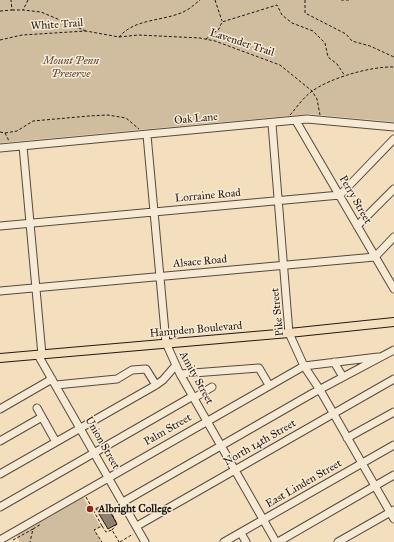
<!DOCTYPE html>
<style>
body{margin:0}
canvas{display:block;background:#f3debd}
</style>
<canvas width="394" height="542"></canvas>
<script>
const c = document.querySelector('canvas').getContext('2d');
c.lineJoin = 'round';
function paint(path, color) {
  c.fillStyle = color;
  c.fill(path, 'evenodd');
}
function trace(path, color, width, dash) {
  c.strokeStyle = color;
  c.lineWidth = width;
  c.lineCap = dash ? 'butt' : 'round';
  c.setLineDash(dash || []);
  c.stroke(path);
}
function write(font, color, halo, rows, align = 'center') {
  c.font = font + ' "IM FELL Great Primer",serif';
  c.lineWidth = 3;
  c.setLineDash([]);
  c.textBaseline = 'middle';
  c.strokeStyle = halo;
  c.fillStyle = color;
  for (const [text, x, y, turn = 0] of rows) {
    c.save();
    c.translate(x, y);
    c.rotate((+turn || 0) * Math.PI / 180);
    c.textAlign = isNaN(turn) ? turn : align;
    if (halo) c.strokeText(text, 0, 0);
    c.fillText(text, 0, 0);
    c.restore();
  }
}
paint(new Path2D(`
 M0,0h394v122l-85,-8 -309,29z
 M83,497l17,29 -5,4 7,12h-82l-4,-7z`), '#d0bda0');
const building = new Path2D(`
 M106,504l11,20 -9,5 -12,-20z`);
paint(building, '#907f6c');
trace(building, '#241914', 1);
const minor = new Path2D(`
 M296,121l98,168
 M272,124l17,209 15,33 16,24 74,129
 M147,135l19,208 14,31 96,168
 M23,146l19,209
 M0,148l307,-29 87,8
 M0,226l340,-31 54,-56
 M357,226l37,-37
 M0,291l375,-34 19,-20
 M38,355l107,187
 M334,362l9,15
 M180,374l79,-6 10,17
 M56,385l61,-6 15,-9 14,-1 10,16
 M194,398l18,-11
 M37,408l19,34
 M0,409l52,-30
 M347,438l47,-26
 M0,441l42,-24
 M0,474l156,-89 7,-5 13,-15
 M123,502l190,-109 81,-43
 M0,507l193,-111
 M137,526l257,-147
 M241,533l5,9
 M0,540l304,-174 74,-9
 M224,542l170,-97
 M278,542l116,-67
 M338,542l56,-32`);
const major = new Path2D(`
 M0,358l289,-25 105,-11`);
trace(minor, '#584a3e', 9);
trace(major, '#241914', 10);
trace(new Path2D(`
 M28,0l-5,10 18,2 45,19
 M215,0l7,21
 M305,0v13l41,21 6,7 18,5 24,11
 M341,0h9
 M12,10h11
 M0,11l12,-1 -1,-10
 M119,37l19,-2 62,3 15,3 65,24 32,26 5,8 3,16
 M206,39l13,-10 3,-7 55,-17 5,10 10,8 21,8 12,12 3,14 9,7 8,12
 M0,40l22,-5 64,-4 33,6c17,-20 47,-15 68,-27 5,-3 9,-7 13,-10
 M290,115c7,-8 13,-17 21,-23 18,-14 61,-26 83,-25
 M0,132l5,1 4,8
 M5,133l12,-2 16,-10 56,-5 19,-1 18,3 13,11
 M86,497l16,29 -8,4 8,12
 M102,526l4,6 6,-2 7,12
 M33,529l8,-5
 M112,530l5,-6 -5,-10 8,-5
 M13,540l20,-11 -3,13
 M120,542l13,-8`), '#241914', 1, [3, 2]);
trace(minor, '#f7ead4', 7);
trace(major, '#f3debd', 8);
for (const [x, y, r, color] of [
 [90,509,4,"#8f2418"]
]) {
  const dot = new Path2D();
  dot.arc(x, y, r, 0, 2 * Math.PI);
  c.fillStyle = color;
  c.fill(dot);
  trace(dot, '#f7ead4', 1.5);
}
write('11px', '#241914', '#f7ead4', [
 ["White Trail",57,25,-4],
 ["Lavender Trail",242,43,18],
 ["Oak Lane",196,119,-5],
 ["Lorraine Road",208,196,-5],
 ["Perry Street",355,200,60],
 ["Alsace Road",200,262,-5],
 ["Pike Street",278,312,-96],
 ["Hampden Boulevard",196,330,-5],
 ["Amity Street",196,378,61],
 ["Palm Street",168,430,-30],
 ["Union Street",102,443,60],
 ["North 14th Street",260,443,-30],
 ["East Linden Street",304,484,-30]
]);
write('italic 11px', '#584a3e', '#f7ead4', [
 ["Mount Penn",71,61],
 ["Preserve",71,74]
]);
write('bold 11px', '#241914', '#f7ead4', [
 ["Albright College",98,509]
], 'left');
</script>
